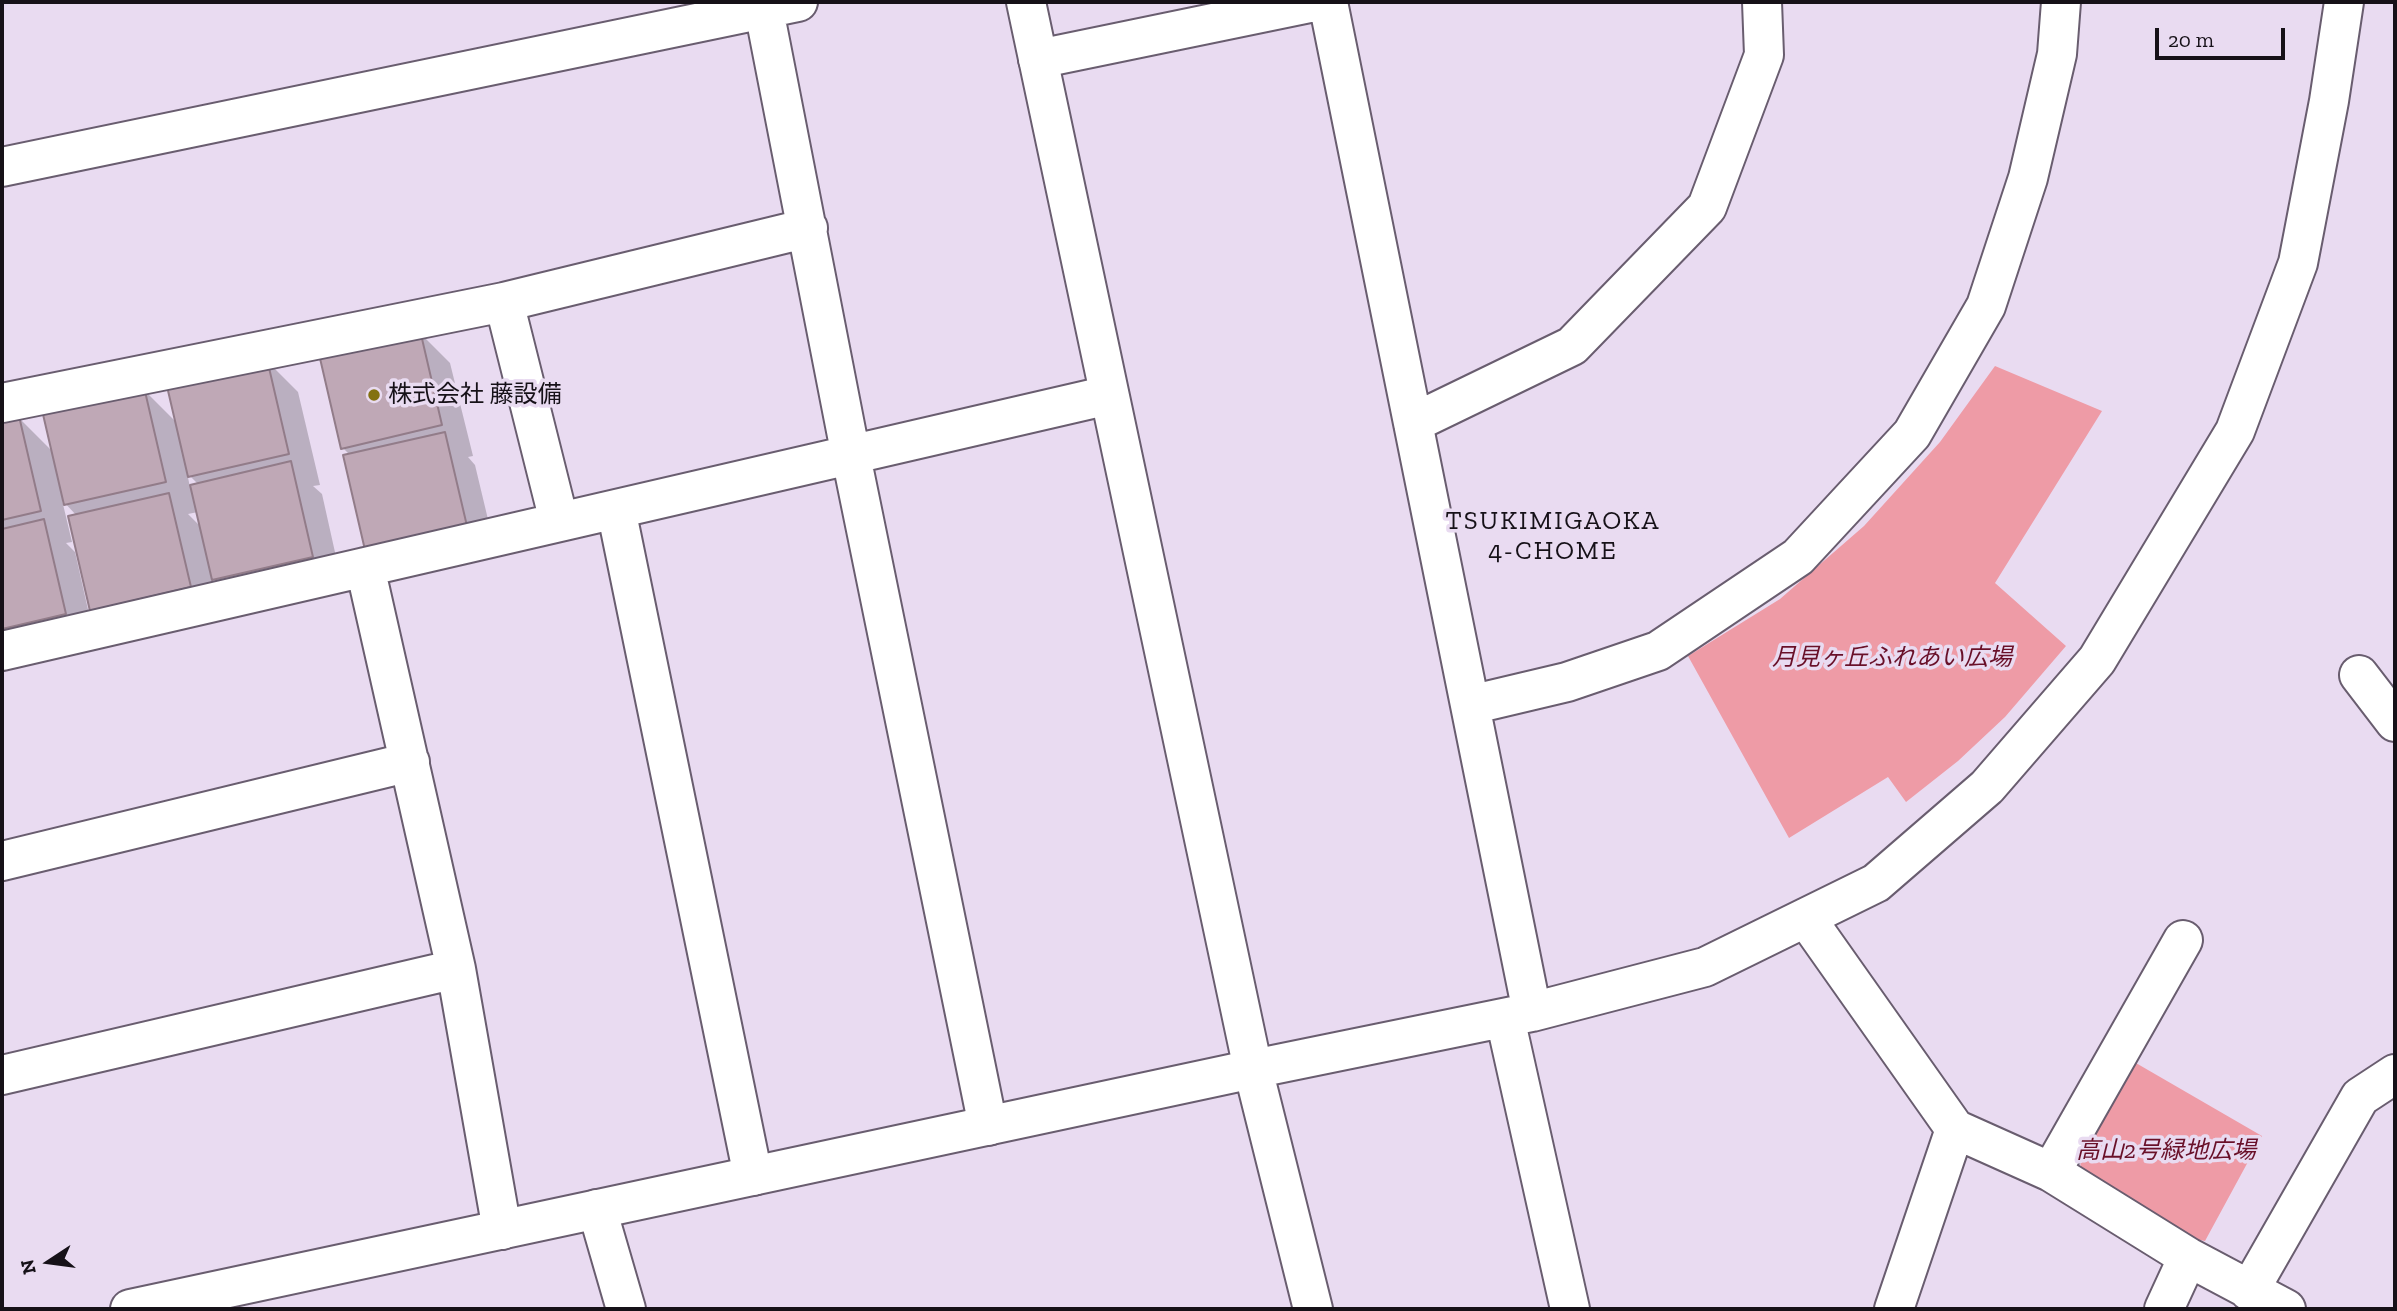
<!DOCTYPE html>
<meta charset="utf-8">
<style>
body{margin:0}
#map{position:relative;width:2397px;height:1311px;overflow:hidden;background:#e9dbf1;font-family:"Zilla Slab",serif}
canvas{display:block}
.frame{position:absolute;inset:0;border:4px solid #161118;pointer-events:none}
.north{position:absolute;left:14px;top:1227px;width:70px;height:70px;-webkit-text-stroke:5px #e9dbf1;paint-order:stroke;rotate:257deg;font-size:19px;font-weight:700;line-height:28px;text-align:center;color:#161118}
.north::after{content:'';display:block;margin:auto;width:24px;height:32px;background:#161118;clip-path:polygon(50% 0,100% 100%,50% 72%,0 100%)}
.scale{position:absolute;left:2155px;top:28px;width:130px;height:32px;box-sizing:border-box;border:4px solid #161118;border-top:0;padding-left:9px;font-size:21px;line-height:24px;white-space:nowrap;color:#161118;-webkit-text-stroke:5px #e9dbf1;paint-order:stroke}
</style>
<div id="map">
<canvas width="2397" height="1311"></canvas>
<div class="frame"></div>
<div class="north">N</div>
<div class="scale">20 m</div>
</div>
<script>
const c = document.querySelector('canvas').getContext('2d');
c.lineJoin = 'round';
function paint(path, color) {
  c.fillStyle = color;
  c.fill(path, 'evenodd');
}
function trace(path, color, width, dash) {
  c.strokeStyle = color;
  c.lineWidth = width;
  c.lineCap = dash ? 'butt' : 'round';
  c.setLineDash(dash || []);
  c.stroke(path);
}
function write(font, color, halo, rows, align = 'center') {
  c.font = font + ' "Zilla Slab","Noto Sans JP",serif';
  c.lineWidth = 7;
  c.setLineDash([]);
  c.textBaseline = 'middle';
  c.strokeStyle = halo;
  c.fillStyle = color;
  for (const [text, x, y, turn = 0] of rows) {
    c.save();
    c.translate(x, y);
    c.rotate((+turn || 0) * Math.PI / 180);
    c.textAlign = isNaN(turn) ? turn : align;
    if (halo) c.strokeText(text, 0, 0);
    c.fillText(text, 0, 0);
    c.restore();
  }
}
paint(new Path2D(`
 M1995,366l107,45 -107,172 71,63 -61,71 -47,44 -52,41 -18,-25 -99,61 -101,-182 92,-57 84,-73 76,-84z
 M2129,1059l133,77 -57,105 -15,-3 -109,-67 -2,-24z`), '#ee9ba6');
paint(new Path2D(`
 M419,332l31,31 23,93 -5,1 7,8 22,92 -99,23 -31,-31 -17,-94 -7,-7z
 M267,361l31,31 22,93 -7,1 9,8 21,94 -98,22 -33,-32 10,40 -130,-8 -15,-94 -15,-16 10,42 -6,1 9,9 21,93 -94,22v-245l17,-4 35,35 89,-64 34,34zM187,473l12,12 -9,2zM198,512l4,16 -14,-14z`), '#0003');
const building = new Path2D(`
 M420,330l22,95 -101,24 -22,-95z
 M267,359l22,95 -101,23 -22,-95z
 M144,387l22,95 -102,23 -22,-95z
 M19,416l22,95 -39,9v-100z
 M445,432l22,94 -102,24 -22,-95z
 M291,461l22,96 -101,23 -22,-95z
 M169,493l22,94 -101,24 -22,-95z
 M44,519l22,95 -64,15v-100z`);
paint(building, '#bfa8b6');
trace(building, '#927c89', 2);
const minor = new Path2D(`
 M1328,2l204,1010
 M764,10l87,446 137,670
 M1038,59l277,-57
 M2,167l796,-165
 M504,302l55,219
 M2,403l502,-101 304,-74
 M1413,423l159,-77 135,-139 57,-152 -2,-53
 M616,509l137,667
 M365,567l91,402 46,261
 M2,651l1107,-256
 M2359,675l36,47
 M1470,705l97,-23 91,-31 140,-94 114,-123 74,-128 42,-128 29,-124 4,-52
 M2,861l408,-99
 M1806,918l149,211 96,43 137,85 98,52
 M1505,1018l65,291
 M2,1075l454,-106
 M2051,1172l132,-232
 M597,1209l29,100
 M2249,1291l111,-194 35,-23
 M1313,1309l-60,-240 279,-57 173,-45 171,-84 111,-96 110,-127 138,-229 63,-168 31,-162 15,-99
 M1894,1309l61,-180
 M2164,1309l24,-52`);
const tertiary = new Path2D(`
 M130,1309l1123,-240 -227,-1067`);
trace(minor, '#695d6f', 42);
trace(tertiary, '#695d6f', 42);
trace(minor, '#fff', 38);
trace(tertiary, '#fff', 38);
for (const [x, y, r, color] of [
 [374,395,7,"#837110"]
]) {
  const dot = new Path2D();
  dot.arc(x, y, r, 0, 2 * Math.PI);
  c.fillStyle = color;
  c.fill(dot);
  trace(dot, '#e9dbf1', 2.5);
}
write('24px', '#161118', '#e9dbf1', [
 ["株式会社 藤設備",388,395]
], 'left');
write('italic 24px', '#691029', '#e9dbf1', [
 ["月見ヶ丘ふれあい広場",1892,658],
 ["高山2号緑地広場",2166,1151]
]);
c.letterSpacing = '2px';
write('26px', '#161118', '#e9dbf1', [
 ["TSUKIMIGAOKA",1553,522],
 ["4-CHOME",1553,552]
]);
c.letterSpacing = '0px';
</script>
